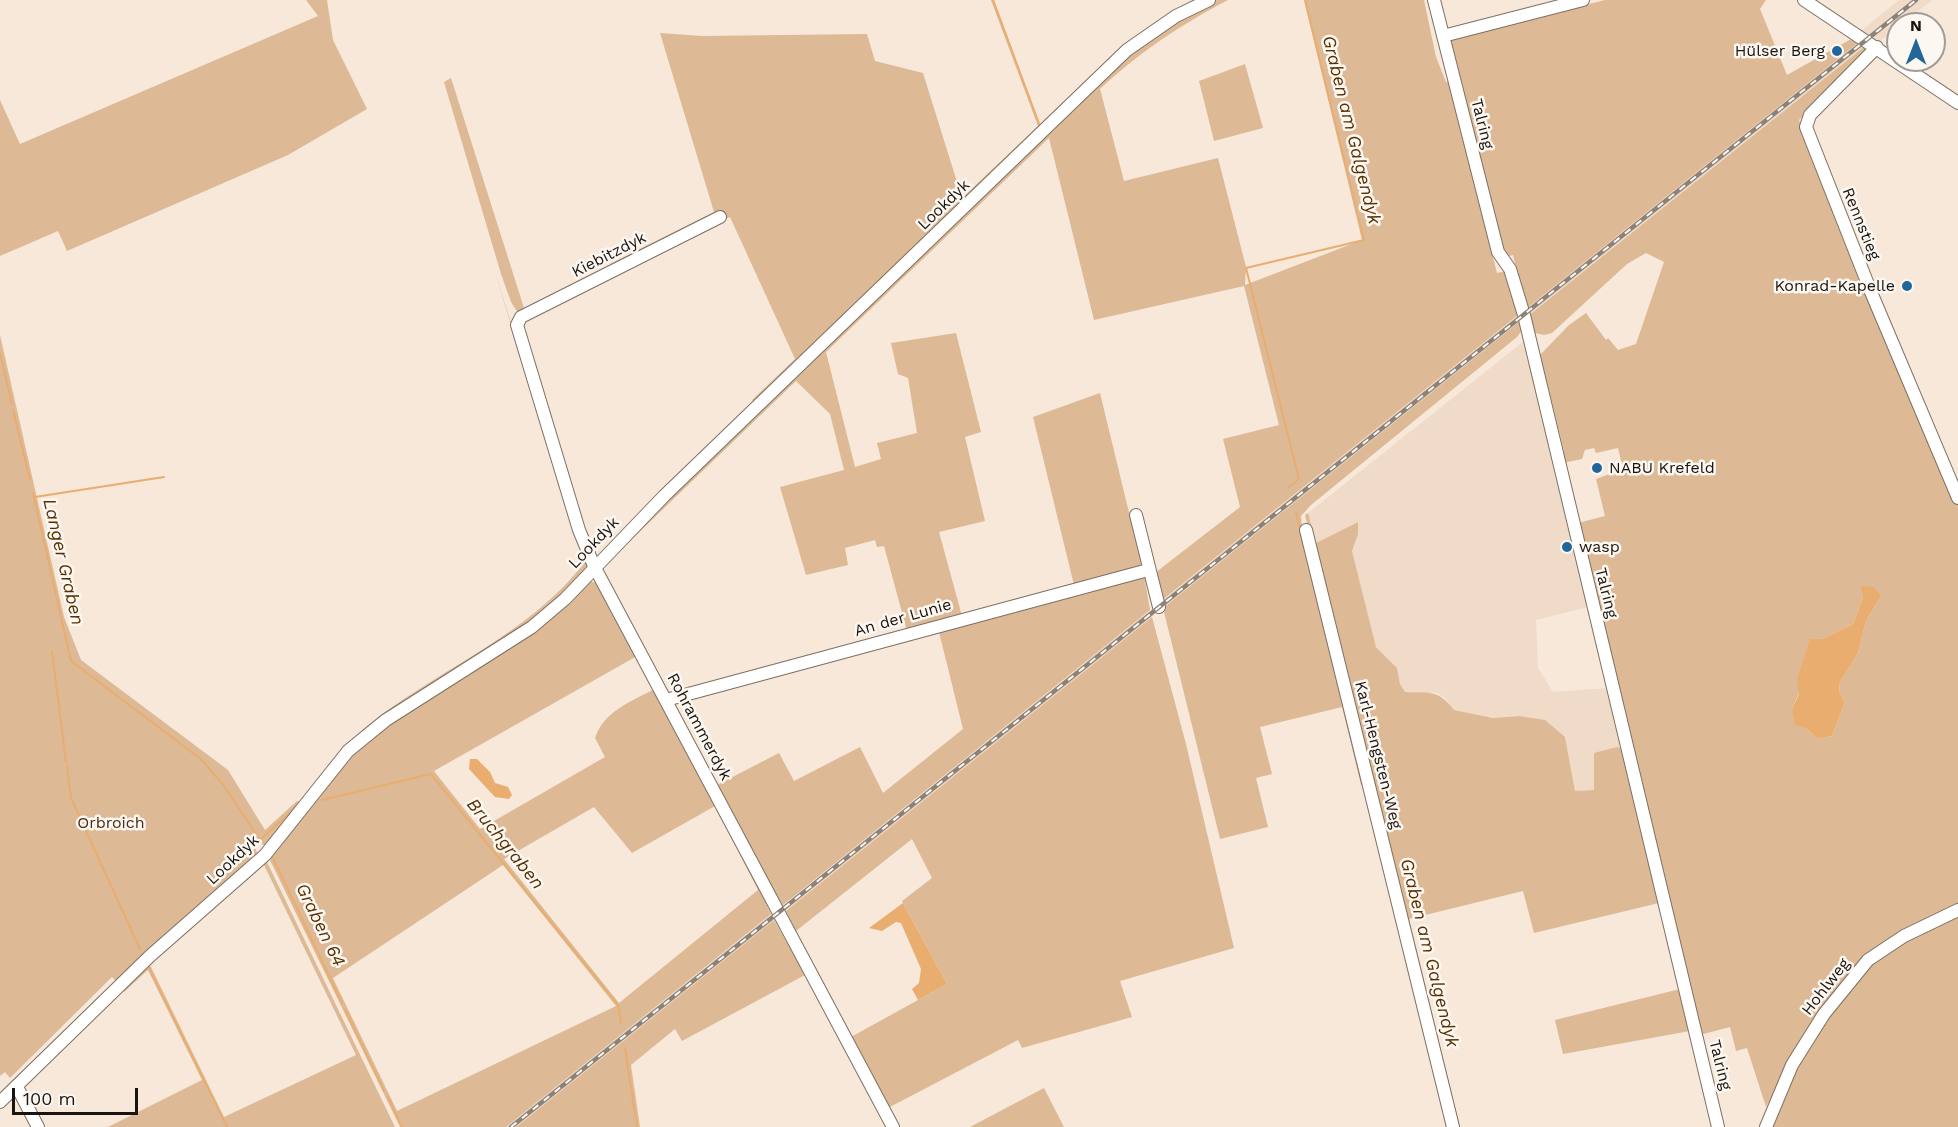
<!DOCTYPE html>
<meta charset="utf-8">
<style>
body{margin:0}
#map{position:relative;width:1958px;height:1127px;overflow:hidden;background:#f7e8da;font-family:"Work Sans",sans-serif}
canvas{display:block}
.north{position:absolute;left:1886px;top:12px;width:60px;height:60px;box-sizing:border-box;background:#fdf7f2;border:2px solid #a29c97;border-radius:50%;rotate:0deg;font-size:16px;font-weight:700;line-height:24px;text-align:center;color:#19140f}
.north::after{content:'';display:block;margin:auto;width:21px;height:27px;background:#21669b;clip-path:polygon(50% 0,100% 100%,50% 72%,0 100%)}
.scale{position:absolute;left:12px;top:1088px;width:126px;height:27px;box-sizing:border-box;border:3px solid #19140f;border-top:0;padding-left:8px;font-size:18px;line-height:21px;white-space:nowrap;color:#19140f;-webkit-text-stroke:4px #fdf7f2;paint-order:stroke}
</style>
<div id="map">
<canvas width="1958" height="1127"></canvas>
<div class="north">N</div>
<div class="scale">100 m</div>
</div>
<script>
const c = document.querySelector('canvas').getContext('2d');
c.lineJoin = 'round';
function paint(path, color) {
  c.fillStyle = color;
  c.fill(path, 'evenodd');
}
function trace(path, color, width, dash) {
  c.strokeStyle = color;
  c.lineWidth = width;
  c.lineCap = dash ? 'butt' : 'round';
  c.setLineDash(dash || []);
  c.stroke(path);
}
function write(font, color, halo, rows, align = 'center') {
  c.font = font + ' "Work Sans",sans-serif';
  c.lineWidth = 5;
  c.setLineDash([]);
  c.textBaseline = 'middle';
  c.strokeStyle = halo;
  c.fillStyle = color;
  for (const [text, x, y, turn = 0] of rows) {
    c.save();
    c.translate(x, y);
    c.rotate((+turn || 0) * Math.PI / 180);
    c.textAlign = isNaN(turn) ? turn : align;
    if (halo) c.strokeText(text, 0, 0);
    c.fillText(text, 0, 0);
    c.restore();
  }
}
paint(new Path2D(`
 M1899,0h33l-30,24h-4v3l-20,16 -17,-12z
 M1859,42l6,4 -337,270 -2,-7z
 M1518,315l1,7 -356,286 -2,-7z
 M1524,341l64,266 -52,13 2,48 15,24 55,-4 14,61 -28,41 -19,1 -10,-54 -20,-16 -26,-5 -26,2 -39,-8 -9,-12 -8,-5 -32,-1 -5,-8 -3,-16 -21,-21 -24,-96 6,-29 -42,21 -8,-30z
 M1150,610l2,7 -366,294 -3,-5z
 M771,914l3,6 -258,207h-10z`), '#f0dbc8');
paint(new Path2D(`
 M306,0h21l6,40 34,69 -79,46 -221,96 -9,-20 -58,25v-156l20,44 298,-128z
 M991,0h3l46,124 83,-79 58,-39 1,5 -36,20 -390,372 -4,-3 43,-41 -65,-142 -109,47h-11l104,-52 -54,-179 42,3 165,-2 8,27 48,12 39,125 76,-72z
 M1217,0h11c-49,26 -87,51 -128,89l24,92 94,-23 28,109 -1,18 117,-45 -58,-240h120l12,57 10,25h2l49,191 10,-2 11,44 -357,286 -6,-28 85,-66 -17,-68 56,-14 -35,-139 -150,34 -45,-182 -223,214 29,115 26,-8 -4,-16 40,-10 -9,-55 -10,-4 -7,-31 65,-10 25,99 -16,5 20,84 -46,11 23,84 -55,15 -23,-85 -7,1 -2,-7 -30,8 3,17 -42,10 -26,-88 64,-17 -14,-56 -34,-33 -194,187 67,127 -68,-126v-5l532,-514 50,-33z
 M1605,0h161l-6,9 27,66 66,-37 6,4 -333,267 -13,-54 -8,2 -56,-218z
 M1865,46l4,3 -70,71 159,386v399l-87,47 -53,59 -52,96 -19,-59 -11,3 -6,-24 -30,8 -122,-512 27,-7 -9,-37 27,-10 -5,-21 -22,5 -2,-5 -9,2 -3,9 -19,4 1,-12 -19,-77 -7,-17 31,-32 17,-12 20,27 2,-2 10,12 18,-6 28,-82 -18,-9 -19,11 -75,69 -8,2 -9,-2 -7,-17zM1881,596l-15,25 -8,32 -18,29 -1,9 6,11 -13,34 -14,3 -12,-11 -14,-19 30,-70 31,-15 10,-27z
 M1245,64l18,64 -49,13 -15,-60z
 M451,78l73,230 78,-39 -4,6 -80,38 -7,-11 -10,-28 -57,-192z
 M494,269l94,297 -4,7 -58,56 -140,88 -120,130 -7,-5 -4,3 2,9 -140,128 -5,-5 -102,101 -5,-6 -5,4v-741l64,282 17,43 147,110 37,60 32,-29 4,1c22,-31 45,-61 76,-84 69,-52 153,-85 207,-155z
 M1519,322l3,8 -5,7 -206,168 -10,11 1,11 63,257 -4,1 -19,-78 -82,20 12,47 -16,4 12,49 -48,12 -57,-231z
 M1100,393l42,173 -68,19 -41,-168z
 M1308,513l8,30 42,-21v12l-6,17 24,96 21,21 3,16 5,8c24,1 33,-3 49,18l39,8 26,-2 26,4 20,17 10,54 19,-1v-37l23,-6 5,2 37,154 -125,30 -11,-42 -114,28 51,208h-4l-151,-612z
 M1144,575l6,35 -367,295 -7,-10 -4,3 -55,-113 62,-32 15,28 66,-34 23,46 80,-64 -24,-97z
 M589,581l12,3 168,317 -3,3 5,10 -265,213h-106l-130,-267 6,-11 57,-75 43,-41 156,-102zM637,656l17,33c-23,13 -50,22 -59,49l10,19 -125,72 -46,-58zM715,806l43,84 -139,113 -115,-144 90,-52 38,46zM503,865l113,141 -219,105 -64,-133z
 M1152,617l34,127 48,204 -114,33 12,36 -110,31 -4,-8 -130,68 -37,-71 96,-53 -45,-83 30,-23 -20,-39 -116,92 -10,-20z
 M262,862h5l128,265h-287l94,-47 -54,-110 -24,22 -3,-4zM264,865l92,190 -132,62 -74,-152z
 M1958,915v212h-187l30,-72 43,-62 27,-31 35,-22z
 M774,920l31,55 -123,66 -7,-12 -44,36 9,62h-124z
 M1680,989l10,42 -127,23 -8,-34z
 M1044,1088l20,39h-94z`), '#ddb996');
paint(new Path2D(`
 M1861,586l13,1 7,9 -15,25 -8,32 -18,29 -1,9 6,11 -13,34 -14,3 -12,-11 -11,-3 -3,-16 7,-15 -2,-14 13,-41h12l31,-15 10,-27z
 M470,759h7l13,13 5,11 13,4 4,8 -3,4 -14,-2 -26,-28z
 M903,903l44,81 -29,16 -6,-11 7,-6 2,-14 -20,-46 -5,-1 -14,9 -13,-3z`), '#e9ad70');
trace(new Path2D(`
 M993,0l46,124
 M0,353l12,51
 M13,410l17,70
 M1289,487l10,-8 -53,-211 118,-28 -59,-240
 M33,493l38,168 131,99 22,26 36,54 36,-33
 M35,497l129,-20
 M1296,513l3,13
 M52,651l14,111
 M67,766l4,32 69,151
 M322,800l109,-26 187,231 3,18
 M273,858l69,145
 M149,968l78,159
 M345,1009l39,82
 M625,1048l12,79
 M388,1097l14,30`), '#e9ad70', 2);
const minor = new Path2D(`
 M1434,0l64,252 12,17 14,46 194,812
 M1804,0l154,103
 M1443,36l140,-36
 M1877,47l-67,68 -4,12 65,165 87,206
 M720,217l-199,100 -4,8 62,205 15,36 299,561
 M1136,515l23,92
 M1306,530l147,597
 M666,700l482,-130
 M17,1087l21,40
 M0,1102l150,-146 115,-101 83,-104 38,-31 146,-93 33,-28 99,-103 463,-446 49,-34 33,-16
 M1766,1127l26,-62 32,-51 44,-54 36,-24 54,-26`);
trace(minor, '#7c7063', 14);
trace(minor, '#fff', 12);
const rail = new Path2D(`
 M511,1127l1405,-1127`);
trace(rail, '#8c8278', 4.5);
trace(rail, '#fdf7f2', 2, [7]);
for (const [x, y, r, color] of [
 [1837,51,6,"#21669b"],
 [1907,286,6,"#21669b"],
 [1597,468,6,"#21669b"],
 [1567,547,6,"#21669b"]
]) {
  const dot = new Path2D();
  dot.arc(x, y, r, 0, 2 * Math.PI);
  c.fillStyle = color;
  c.fill(dot);
  trace(dot, '#fdf7f2', 2);
}
write('16px', '#19140f', '#fdf7f2', [
 ["Hülser Berg",1825,51],
 ["Konrad-Kapelle",1895,286],
 ["NABU Krefeld",1609,468,"left"],
 ["wasp",1579,547,"left"]
], 'right');
write('16px', '#19140f', '#fdf7f2', [
 ["Talring",1482,124,76],
 ["Lookdyk",944,205,-44],
 ["Rennstieg",1861,224,68],
 ["Kiebitzdyk",609,255,-27],
 ["Lookdyk",594,543,-46],
 ["Talring",1606,593,76],
 ["An der Lunie",903,618,-16],
 ["Rohrammerdyk",699,727,62],
 ["Karl-Hengsten-Weg",1378,755,76],
 ["Lookdyk",233,860,-43],
 ["Hohlweg",1826,987,-52],
 ["Talring",1720,1065,76]
]);
write('16px', '#462d13', '#fdf7f2', [
 ["Orbroich",111,823]
]);
write('italic 18px', '#573100', '#fdf7f2', [
 ["Graben am Galgendyk",1351,130,76],
 ["Langer Graben",63,562,77],
 ["Bruchgraben",505,844,51],
 ["Graben 64",320,925,64],
 ["Graben am Galgendyk",1429,953,76]
]);
</script>
